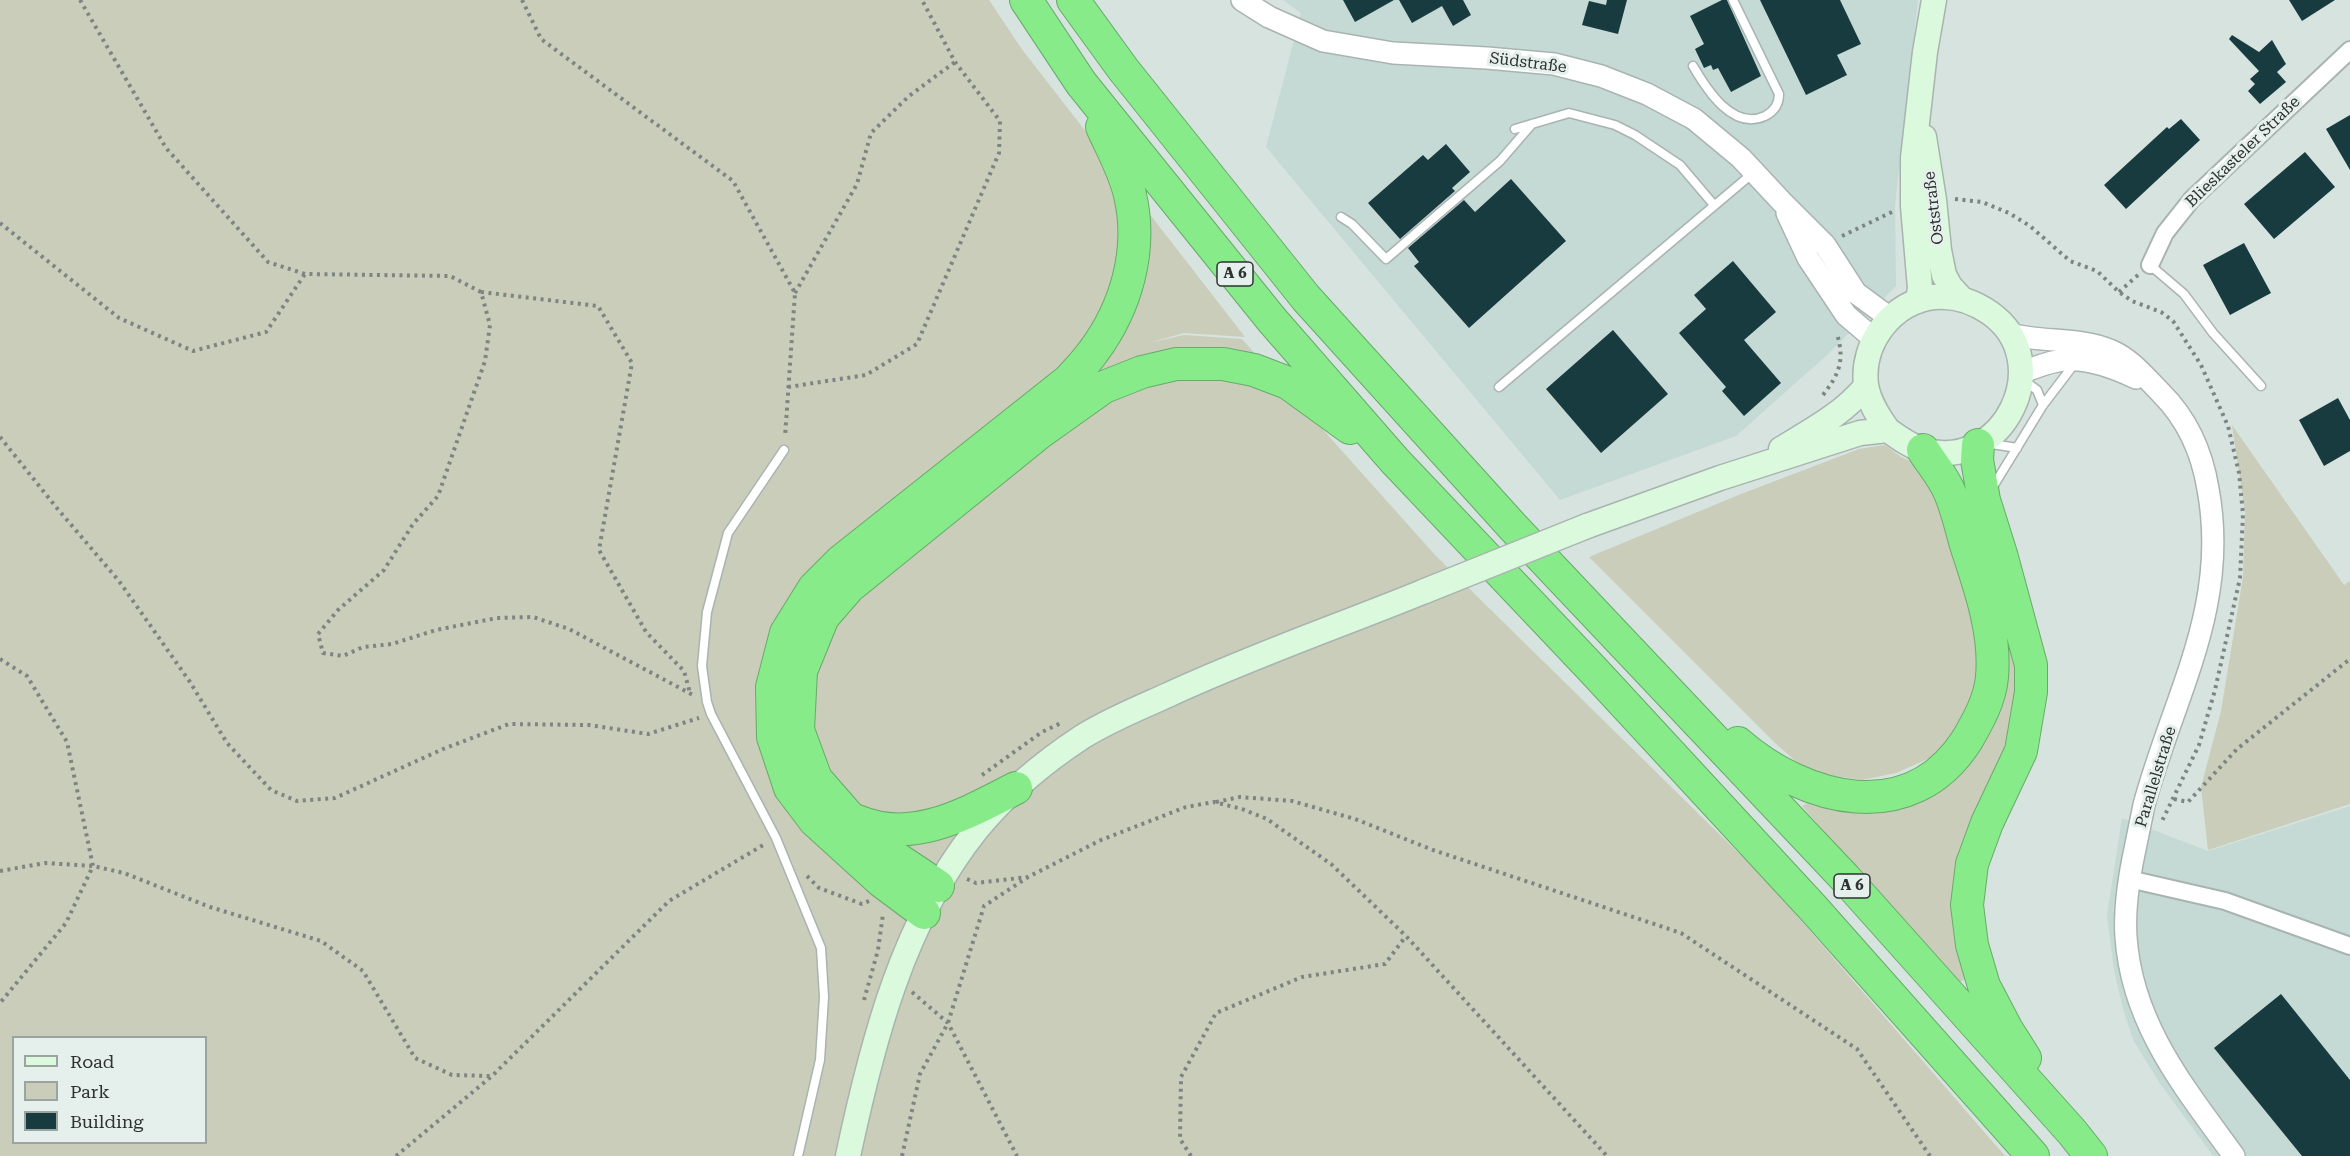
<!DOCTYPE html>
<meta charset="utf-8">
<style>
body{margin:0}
#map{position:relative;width:2350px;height:1156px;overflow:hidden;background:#d7e3df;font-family:"Roboto Serif",serif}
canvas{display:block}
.legend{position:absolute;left:12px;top:1036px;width:195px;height:108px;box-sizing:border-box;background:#e5f0ed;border:2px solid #9ca4a2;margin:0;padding:8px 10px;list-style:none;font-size:18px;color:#2e3231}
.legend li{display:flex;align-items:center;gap:12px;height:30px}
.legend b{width:30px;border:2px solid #9ca4a2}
</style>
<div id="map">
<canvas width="2350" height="1156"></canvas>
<ul class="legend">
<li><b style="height:8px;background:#dbf9dc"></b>Road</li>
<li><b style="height:16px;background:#cacdba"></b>Park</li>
<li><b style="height:16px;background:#183b40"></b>Building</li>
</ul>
</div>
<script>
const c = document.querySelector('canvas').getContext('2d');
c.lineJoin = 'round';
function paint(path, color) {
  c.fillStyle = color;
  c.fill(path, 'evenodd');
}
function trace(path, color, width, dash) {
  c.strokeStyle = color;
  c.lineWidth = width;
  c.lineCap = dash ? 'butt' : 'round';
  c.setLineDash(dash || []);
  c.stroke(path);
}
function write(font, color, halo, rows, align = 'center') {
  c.font = font + ' "Roboto Serif",serif';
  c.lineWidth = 6;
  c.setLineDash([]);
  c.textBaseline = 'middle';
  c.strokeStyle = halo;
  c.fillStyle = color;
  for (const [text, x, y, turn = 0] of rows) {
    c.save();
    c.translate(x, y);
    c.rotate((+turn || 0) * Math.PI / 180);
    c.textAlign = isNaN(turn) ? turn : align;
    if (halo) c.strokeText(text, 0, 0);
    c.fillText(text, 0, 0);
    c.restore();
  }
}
paint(new Path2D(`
 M1283,0h635l-23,205 1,81 -69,69 -91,81 -176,64 -294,-353 35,-134z
 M2350,806v350h-137l-54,-74 -26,-42 -9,-28 -10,-41 -7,-56 15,-97 86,33z`), '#c5dad4');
paint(new Path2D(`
 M0,0h989l32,48 224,289 -61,-4 -36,10 36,-8 58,4 193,216 330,324 240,277h-2005zM14,1038h192v104h-192z
 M2232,425l112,160 6,-4v223l-142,46 -7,-63 20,-76 22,-134 2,-65z
 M1885,445l16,12 19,8 22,33 41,155 -5,34 -20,40 -19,27 -43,19 -34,7 -34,-5 -29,-11 -24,-21 -186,-186 152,-63 118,-45z
 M1985,570l32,87 3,37 -9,42 -22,56 -21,185 -11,7 -155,-178 11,-6 118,-8 36,-26 22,-34z`), '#cacdba');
paint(new Path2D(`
 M1343,0h51l-39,22z
 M1399,0h64l8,15 -18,11 -11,-20 -30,17z
 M1607,0h20l-9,34 -36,-9 7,-24 17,4z
 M1722,0h5l34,76 -30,16 -13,-24 -5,2 -2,-5 -7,3 -9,-19 9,-5 -14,-28z
 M1760,0h80l21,44 -24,11 10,20 -41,20z
 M2289,0h46l-33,21z
 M2232,35l27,17 13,-12 14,24 -9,8 9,10 -26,22 -12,-13 7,-7 -5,-5 9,-8 -30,-32z
 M2350,115v55l-24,-41z
 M2181,119l19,21 -74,69 -22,-24 63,-58 2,2z
 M1446,144l24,28 -18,16 3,3 -55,48 -32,-36 55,-48 5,5z
 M2305,152l30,35 -61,52 -30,-35z
 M1511,179l55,62 -97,87 -55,-62 5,-4 -11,-14 56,-48 11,12z
 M2244,243l27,50 -41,22 -27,-50z
 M1733,261l43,51 -32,28 37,43 -37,33 -22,-25 4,-4 -47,-54 27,-24 -12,-14z
 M1613,330l55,64 -67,59 -55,-64z
 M2338,398l12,22v31l-26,15 -25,-46z
 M2281,994l69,86v76h-48l-88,-108z`), '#183b40');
const service = new Path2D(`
 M1693,66c14,24 40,65 72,50 10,-5 14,-12 14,-22l-46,-94
 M1515,129l54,-16 46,12 20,10 45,30 34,40
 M1341,217l11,7 34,35 114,-98 32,-37
 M2150,265l34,29 29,39 48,53
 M2023,380l14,10 6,15
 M1499,387l254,-214
 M1986,443l31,5
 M784,450l-56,83 -21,79 -5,54 5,36 4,12 65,124 45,110 3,49 -4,63 -22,96
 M1991,490l52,-85 32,-42`);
const minor = new Path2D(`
 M2150,265l15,-32 27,-34 158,-149
 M2129,879l96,22 125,45`);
const tertiary = new Path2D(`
 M1242,0l27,17 54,24 70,12 94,5 67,6 47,12 46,18 47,25 47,39 41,44 43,43 31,48 34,25
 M1787,213l21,45 38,57 28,24
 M2010,334c34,9 70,3 102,17 19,8 35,28 49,42 27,27 41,59 47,96 22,118 -35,208 -64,316 -3,15 -6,30 -9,44 -6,28 -11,59 -9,88 6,88 59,151 108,219
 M2021,373c12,-5 24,-10 37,-12 25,-5 55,6 78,17`);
const secondary = new Path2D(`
 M1924,137l10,63 5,50 5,25 6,11 11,12
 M1918,301l2,-13 -7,-82v-48l12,-106 9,-52
 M1781,449c31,-19 62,-35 85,-63
 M1587,526l133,-48 140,-45 28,-3c11,8 22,16 35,20 81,23 135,-89 67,-137 -17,-12 -35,-18 -56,-16 -42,5 -73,46 -68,88 3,17 12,31 22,45
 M848,1156c24,-113 55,-235 129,-327 29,-35 67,-67 105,-92 27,-17 57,-29 86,-42 84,-39 171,-69 257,-104`);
const motorway = new Path2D(`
 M1026,0l55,83 191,237 123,141 199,210 219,237 220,248
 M1073,0l50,69 183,229 207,229 332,351 227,254 19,24
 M1978,445l-1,15 7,40 17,54 30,111v27l-10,59 -34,72 -15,41 -5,41 5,40 12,41 22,42 19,30
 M1738,743c67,58 172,86 229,-3 11,-19 23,-40 25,-63 4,-45 -12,-89 -26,-132 -5,-17 -9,-36 -16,-52 -6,-15 -18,-29 -27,-43
 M857,821c56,24 110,-8 159,-33
 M938,886l-42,-28 -45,-39 -35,-40 -18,-49 3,-59 22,-54 26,-30 189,-153 66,-47 38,-15 34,-8h47l31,6 34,13 62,45
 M924,913l-43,-32 -66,-60 -25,-33 -17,-51 -1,-50 14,-54 28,-45 27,-27 228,-181c8,-9 17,-18 24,-28 33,-44 50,-102 37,-157 -5,-23 -18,-46 -28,-68`);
trace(service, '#a9b4b1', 11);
trace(minor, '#a9b4b1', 20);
trace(tertiary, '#a9b4b1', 24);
trace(secondary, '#a9b4b1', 27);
trace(motorway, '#68aa6a', 34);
trace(new Path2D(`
 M80,0l86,148 102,114 37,12 145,2 31,16 9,33 -5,36 -47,135 -25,28 -29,46 -46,40 -20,24 5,19 20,3 20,-9 29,-3 44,-14 61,-12 36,-1 36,12 124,66
 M522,0l19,39 192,142 62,112 -10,144
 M1955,199l27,3 27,11 21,13 40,35 27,10 22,21 13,9 29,11 12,9 28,44 27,61 11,47 4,41 -3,64 -25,112 -16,55 -37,76
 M0,223l119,95 74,33 73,-19 39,-58
 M1842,236l50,-24
 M481,292l117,14 34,57 -33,187 47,82 38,39 6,22
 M2119,292l19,-17
 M795,293l62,-109 14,-51 38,-37 46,-34
 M788,387l78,-12 51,-31 82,-191 1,-32 -45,-59 -33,-62
 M1823,395c16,-21 22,-34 14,-61
 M0,437l56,70 63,74 71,101 37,61 44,47 26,11 38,-3 108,-49 66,-25 80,1 59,9 51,-16
 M0,659l27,17 40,66 26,124 -27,57 -66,80
 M982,775l60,-43 19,-9
 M2174,799l14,3 49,-53 113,-90
 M1216,802l24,-5 52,4 63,18 78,31 248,83 176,116 73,107
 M0,871l45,-8 48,3 31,7 86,34 111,34 42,30 52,87 37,17 39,1
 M807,876l12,12 43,16 7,-3
 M967,879l9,4 52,-6
 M912,992l36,31 69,133
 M864,1000l14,-50 5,-36
 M396,1156l96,-80 177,-175 96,-57
 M902,1156l18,-82 28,-51 36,-117 44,-29 73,-37 85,-33 28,-5 28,7 25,10 64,45 75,72 201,220
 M1191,1156l-11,-17 1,-62 35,-64 86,-36 83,-13 21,-28`), '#7d8583', 4, [3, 4.5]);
trace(service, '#fff', 8);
trace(minor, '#fff', 16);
trace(tertiary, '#fff', 21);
trace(secondary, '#dbf9dc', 24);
trace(motorway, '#87eb89', 32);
const secondaryBridge = new Path2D(`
 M1425,591l162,-65`);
trace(secondaryBridge, '#a9b4b1', 27, []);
trace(secondaryBridge, '#dbf9dc', 24);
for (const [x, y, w] of [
 [1235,274,36],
 [1852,886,36]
]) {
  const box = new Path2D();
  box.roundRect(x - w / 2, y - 12, w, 24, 4.5);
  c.fillStyle = '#e5f0ed';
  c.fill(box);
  trace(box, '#2e3231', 1.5);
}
write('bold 15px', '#2e3231', null, [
 ["A 6",1235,274],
 ["A 6",1852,886]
]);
write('16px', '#2e3231', '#e5f0ed', [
 ["Südstraße",1528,63,7],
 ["Blieskasteler Straße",2243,152,-44],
 ["Oststraße",1934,208,-97],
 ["Parallelstraße",2156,777,-73]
]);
</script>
